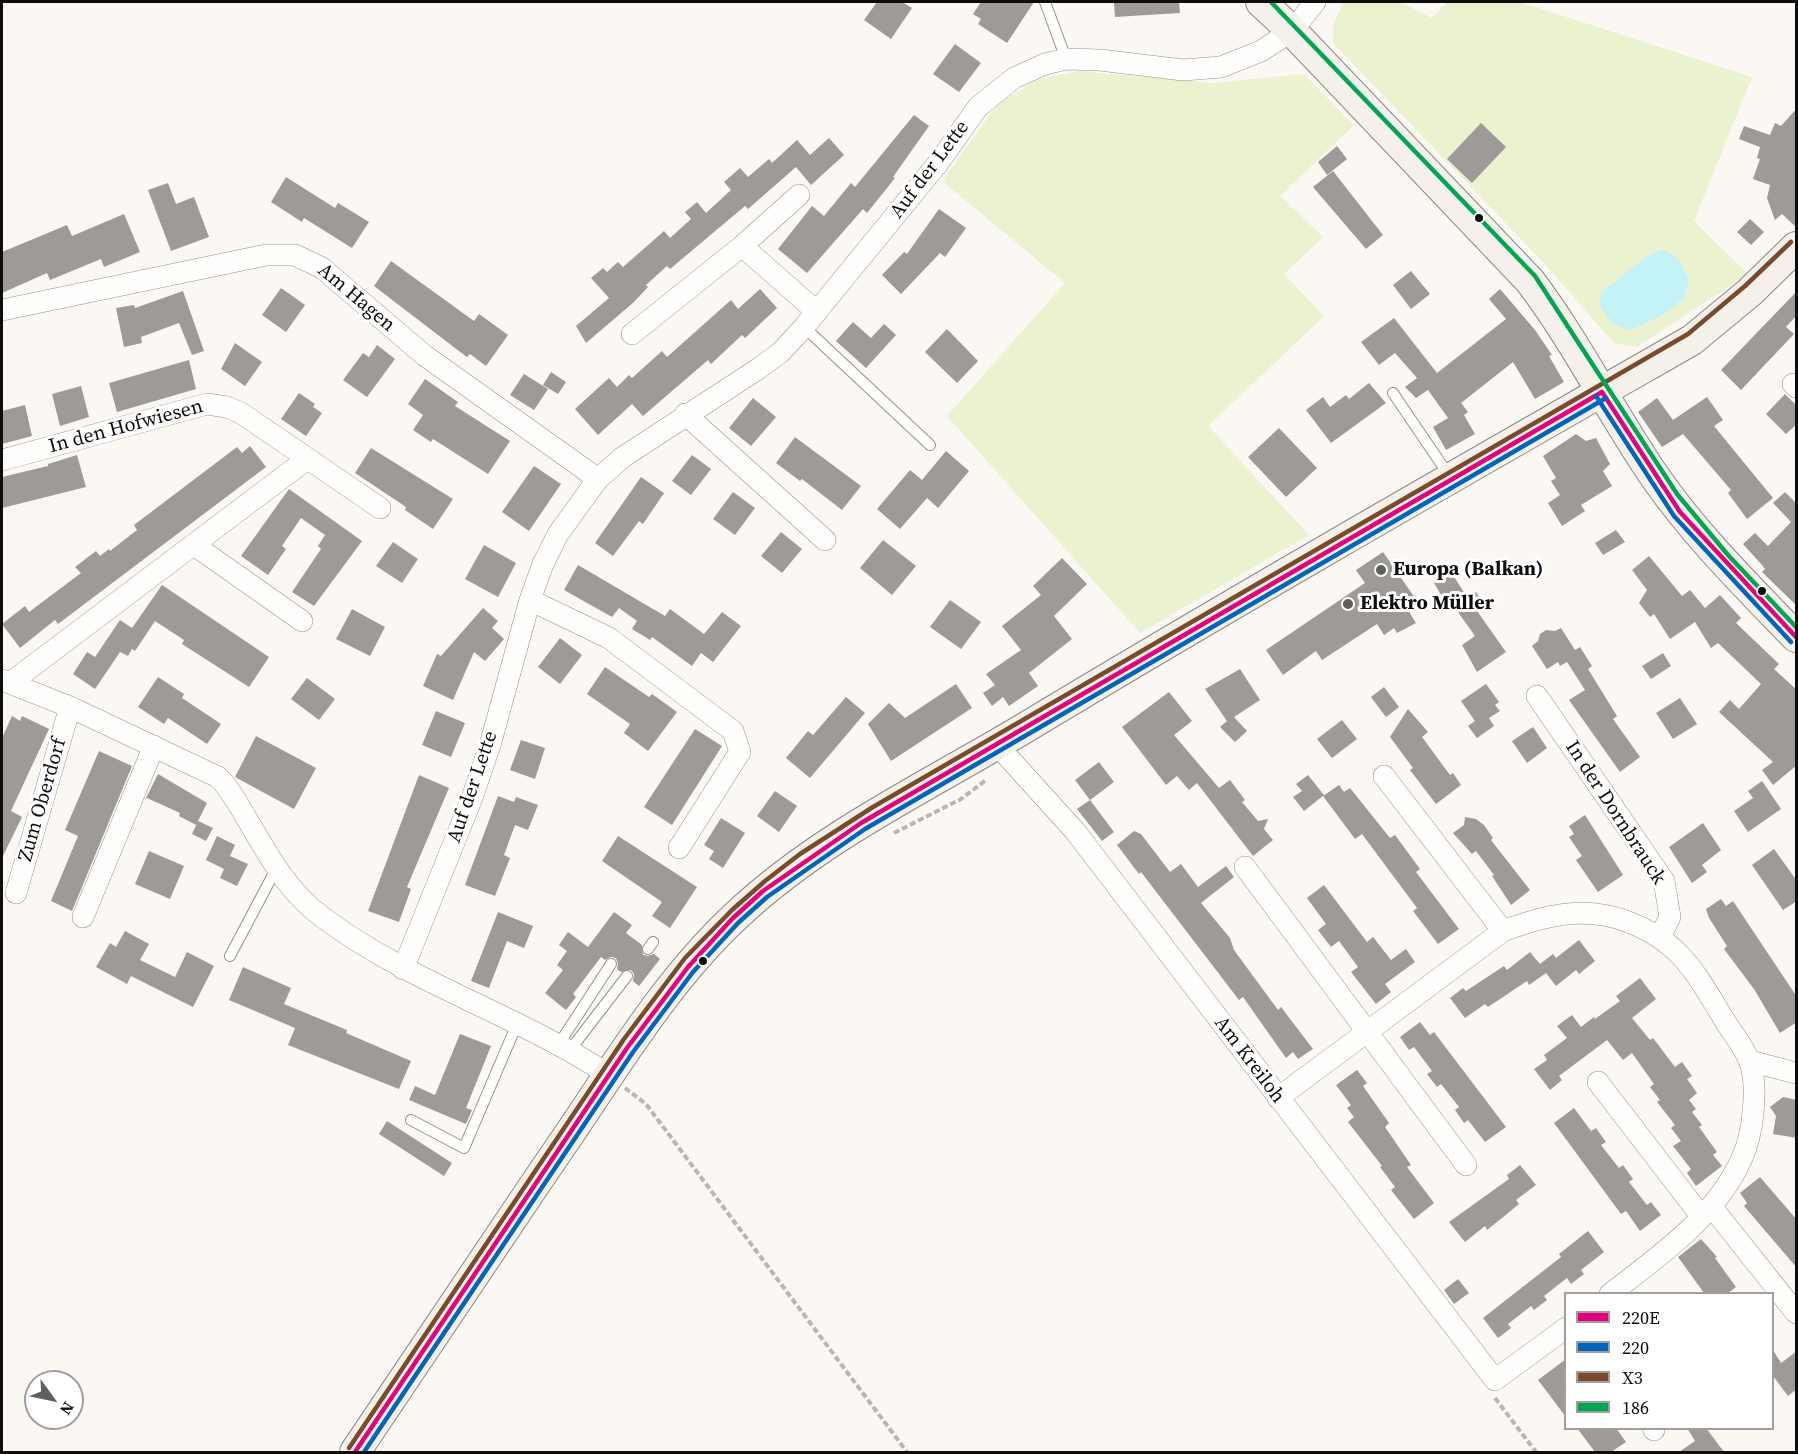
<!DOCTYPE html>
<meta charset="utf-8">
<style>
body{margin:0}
#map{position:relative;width:1798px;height:1454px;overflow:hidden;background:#fbf7f2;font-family:"Source Serif 4",serif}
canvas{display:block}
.frame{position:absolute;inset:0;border:3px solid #0d0d0d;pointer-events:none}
.legend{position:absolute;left:1564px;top:1292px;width:210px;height:138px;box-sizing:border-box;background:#fff;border:2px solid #9e9e9e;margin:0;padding:8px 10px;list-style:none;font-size:18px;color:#0d0d0d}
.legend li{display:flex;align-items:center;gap:12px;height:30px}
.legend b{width:30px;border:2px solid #9e9e9e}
.north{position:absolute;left:24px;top:1370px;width:60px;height:60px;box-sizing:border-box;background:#fff;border:2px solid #9e9e9e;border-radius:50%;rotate:123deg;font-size:16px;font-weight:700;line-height:24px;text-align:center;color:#0d0d0d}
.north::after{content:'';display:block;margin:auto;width:21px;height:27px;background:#605f5d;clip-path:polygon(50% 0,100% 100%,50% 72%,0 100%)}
</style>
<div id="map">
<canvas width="1798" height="1454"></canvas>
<div class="frame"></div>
<ul class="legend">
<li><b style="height:8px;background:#e5007d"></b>220E</li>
<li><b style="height:8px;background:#0065bd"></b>220</li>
<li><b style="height:8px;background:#7a4b2a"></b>X3</li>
<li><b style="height:8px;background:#00a651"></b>186</li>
</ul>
<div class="north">N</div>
</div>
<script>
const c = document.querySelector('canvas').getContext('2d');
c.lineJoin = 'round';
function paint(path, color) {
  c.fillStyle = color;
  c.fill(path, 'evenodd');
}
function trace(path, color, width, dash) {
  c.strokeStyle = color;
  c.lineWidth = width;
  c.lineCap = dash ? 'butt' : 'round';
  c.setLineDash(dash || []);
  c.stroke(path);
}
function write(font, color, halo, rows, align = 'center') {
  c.font = font + ' "Source Serif 4",serif';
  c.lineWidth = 6;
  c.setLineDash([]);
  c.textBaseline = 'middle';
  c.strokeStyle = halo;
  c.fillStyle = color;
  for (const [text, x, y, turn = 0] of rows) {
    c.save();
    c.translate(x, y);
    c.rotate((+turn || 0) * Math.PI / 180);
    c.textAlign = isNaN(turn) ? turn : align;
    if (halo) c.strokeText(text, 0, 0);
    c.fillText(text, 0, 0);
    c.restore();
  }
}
paint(new Path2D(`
 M1343,2h57l32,16 15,-16h73l232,75 -58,144 54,53 -111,73 -23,-4 -70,-80 -211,-220v-17z
 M1078,71l134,12 92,-9 50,51 -74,71 43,41 -39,37 40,42 -116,110 101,109 -169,98 -193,-217 118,-133 -123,-102 55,-76 40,-25z`), '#ebf2cf');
paint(new Path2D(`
 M1663,249l15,10 11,20 -5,19 -25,19 -29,13 -17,-7 -13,-17 1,-13 45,-36z`), '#c4f2f9');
paint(new Path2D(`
 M877,2h25l10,6 -21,31 -27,-19z
 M981,2h53l-27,41 -29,-19 3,-5 -8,-5z
 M1114,2h65l1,11 -65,4z
 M955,44l26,19 -22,29 -26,-18z
 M1797,108v120l-15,-14 -7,6 -8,-22 3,-13 -17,-6 7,-20 -3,-1 3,-11 -21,-8 5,-13 26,9 5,-12 6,3z
 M914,115l15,11 -36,51 2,1 -28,35 -4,-4 -56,64 -29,-24 34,-43 12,10 27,-33 4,4z
 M1481,123l25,24 -34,36 -25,-24z
 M829,138l15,17 -33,30 -15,-18 -48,42 -3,-3 -75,63 -3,-3 -21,19 2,2 -14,15 -48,41 -10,-17 33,-28 -18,-20 12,-10 4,4 11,-10 5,5 41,-36 6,7 21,-19 -6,-7 12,-10 9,11 25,-23 -7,-8 16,-14 8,9 21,-18 3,4 25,-23 13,15z
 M1337,146l10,13 -20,16 -9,-13z
 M1333,171l50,64 -17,14 -53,-62z
 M286,177l49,31 3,-5 31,19 -17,26 -48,-30 -2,4 -31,-20z
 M168,183l8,21 18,-7 15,40 -38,14 -23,-61z
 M939,209l27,19 -21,29 -5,-4 -39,41 -19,-19 22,-23 3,2z
 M124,214l16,38 -36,15 -3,-8 -51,21 -3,-7 -45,20v-41l65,-27 5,11z
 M1750,219l14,13 -13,13 -14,-13z
 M391,261l83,60 5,-7 29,21 -22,31 -16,-12 -3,3 -12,-9 -81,-62z
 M1411,271l19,23 -19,15 -18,-24z
 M281,288l24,17 -19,27 -24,-17z
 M760,289l17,19 -32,30 -3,-3 -31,29 -3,-4 -65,56 -11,-12 -34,31 -23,-26 34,-31 8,9 12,-12 3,3 30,-27 5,6 64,-57 7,9z
 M1500,289l35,41 17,25 -3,1 15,26 -29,17 -22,-37 -52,41 7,9 -4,3 11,19 -29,16 -13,-23 15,-9 -20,-28 -12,8 -11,-11 12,-9 -22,-25 -16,12 -18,-23 33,-24 43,55 69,-54 -17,-20z
 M183,291l21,60 -12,4 -13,-32 -38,14 1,6 -18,4 -8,-39 18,-3 1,3z
 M1797,291v24l-11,12 8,7 -53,56 -20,-20z
 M853,322l18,16 13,-14 12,11 -30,33 -30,-27z
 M947,329l31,32 -21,22 -32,-31z
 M235,343l27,19 -17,24 -24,-17z
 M377,345l18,14 -28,38 -24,-17 20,-27 6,4z
 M189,360l7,29 -79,23 -8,-29z
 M551,372l15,10 -8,12 -15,-9z
 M524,374l24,15 -14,21 -24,-15z
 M425,379l33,23 -3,4 55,35 -22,33 -55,-35 -2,3 -18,-12 10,-15 -15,-11z
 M1369,383l17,20 -55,40 -25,-33 17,-13 7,10 16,-12 3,4z
 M81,386l8,31 -29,9 -8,-32z
 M299,393l16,11 -2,3 9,6 -16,23 -25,-17z
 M1785,394l12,12v18l-11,10 -20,-20z
 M1707,397l16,23 -9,6 59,72 -26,21 -19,-26 3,-3 -48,-56 -21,13 -24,-35 19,-14 16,22z
 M753,398l23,19 -25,29 -22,-18z
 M25,405l7,31 -30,8v-33z
 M1279,428l38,40 -31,29 -38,-40z
 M1576,434l10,7 10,-3 14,26 -7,7 9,15 -31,19 4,6 -23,15 -14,-23 12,-8 -9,-14 5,-3 -13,-22z
 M795,437l66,49 -19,24 -40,-31 -2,2 -24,-18z
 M250,446l16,21 -208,157 -3,-4 -35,28 -18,-24 23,-18 4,6 52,-39 -6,-6 21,-16 4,5 9,-7 1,2 27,-21 -3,-5 103,-78 5,6z
 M371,448l82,51 -20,30 -28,-19 1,-3 -51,-34z
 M946,451l23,20 -31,37 -11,-10 -27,31 -23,-20 33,-39 12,10z
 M77,455l9,32 -84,21v-31l46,-11v-2z
 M692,455l19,14 -20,26 -19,-14z
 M534,466l27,18 -32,47 -27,-19z
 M641,477l23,16 -21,31 -4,-3 -26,35 -18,-13z
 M289,489l73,52 -48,65 -22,-14 29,-43 -3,-3 7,-11 -24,-17 -19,28 4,3 -18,26 -27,-19z
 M733,492l22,16 -20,27 -22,-16z
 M1785,492l12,12v102l-35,-34 3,-3 -3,-4 -19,-21 12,-11 13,13 23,-24 -18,-19z
 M1616,530l9,12 -22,13 -8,-12z
 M781,532l21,17 -20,24 -21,-17z
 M883,540l33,26 -24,29 -32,-27z
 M393,542l25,17 -16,24 -26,-17z
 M484,545l32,18 -18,34 -33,-18z
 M1383,552l32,46 -10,7 11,18 -19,10 -3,-5 -10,7 -7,-11 -55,36 -6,-9 -33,24 -17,-25 99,-67 -9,-13z
 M1649,556l33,40 8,-6 15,18 15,-13 21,23 -5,5 43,41 -5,5 23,21v75l-24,20 -11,-15 11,-8 -54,-50 11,-12 9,9 22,-25 -43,-41 -7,5 -16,-26 -25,17 -16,-25 -4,3 -11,-14 8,-13 -15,-20z
 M1062,558l25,26 -33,32 18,23 -43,34 9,13 -29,20 -6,-9 -11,9 -9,-13 12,-8 -9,-11 35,-24 -19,-24 39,-31 -8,-9z
 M578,565l87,51 5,-7 34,25 18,-22 19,14 -28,36 -12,-9 -9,13 -40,-29 -2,3 -18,-11 5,-8 -18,-13 -7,9 -48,-27z
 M1451,572l16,25 9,-5 9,13 -8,6 29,41 -29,20 -15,-27 13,-9 -27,-38 -4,2 -10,-17z
 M162,585l107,72 -20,30 -67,-43 2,-4 -29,-19 -20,30 -3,-2 -4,7 -8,-4 -25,37 -22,-15 14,-22 8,5 25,-37 12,8z
 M950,600l31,22 -20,27 -31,-22z
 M483,608l15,13 -6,7 12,11 -19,22 -11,-9 -21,48 -30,-14 14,-32 4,2z
 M352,609l33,18 -15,29 -34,-17z
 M1561,628l14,22 5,-3 12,19 -4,3 29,47 -4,3 27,38 -20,15 -51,-72 16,-10 -18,-28 -7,4 -2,-4 -11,7 -15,-23 6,-5 2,-7 6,-4 9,1z
 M560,638l22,17 -22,29 -22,-17z
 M1663,653l8,13 -20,13 -9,-13z
 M605,667l44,30 3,-3 25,18 -29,39 -24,-18 6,-9 -43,-30z
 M1240,669l20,31 -26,17 13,14 -12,11 -15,-15 7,-6 -22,-32z
 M158,677l26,17 -2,4 39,26 -14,20 -39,-26 -4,6 -26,-17z
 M307,678l28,21 -16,21 -28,-21z
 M956,684l16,24 -81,53 -23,-37 21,-21 16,15z
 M1486,684l13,18 -4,3 5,6 -11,7 5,8 -17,12 -9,-12 7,-5 -14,-20z
 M1384,687l15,20 -13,10 -15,-20z
 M1169,692l23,29 -18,14 45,53 11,-8 15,20 -3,2 16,19 10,-2 -4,10 9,11 -20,16 -56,-73 -8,7 -12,-14 -11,9 -44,-58z
 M846,697l19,16 -55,65 -24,-20 22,-27 5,4z
 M1680,698l17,26 -24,15 -17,-26z
 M1408,709l20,23 -6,5 28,38 3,-2 8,12 -25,19 -26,-34 3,-2 -23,-31z
 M436,711l29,12 -14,34 -29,-12z
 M12,716l8,5 2,-5 27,13 -38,82 11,6 -20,41v-120z
 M1342,720l15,19 -25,19 -15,-19z
 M1533,727l14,21 -20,15 -15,-22z
 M695,729l27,17 -50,79 -28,-18z
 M256,736l60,32 -22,41 -59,-32z
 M521,740l24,8 -10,31 -25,-9z
 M99,751l33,15 -60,145 -21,-10 27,-65 -13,-6z
 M1099,762l15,20 -24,18 24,32 -12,9 -25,-32 13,-9 -15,-20z
 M158,774l49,29 -11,22 -17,-9 1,-3 -33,-15 -2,2z
 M419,775l30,13 -42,99 4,2 -12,33 -31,-11z
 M1308,775l16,20 -20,16 -11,-14 9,-6 -6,-7z
 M1762,781l19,28 -33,23 -14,-21 19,-13 -5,-7z
 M1339,785l5,7 6,-4 40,50 5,-3 25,34 -4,3 43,57 -21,15 -25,-33 4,-3 -55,-74 -7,5 -32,-43z
 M775,791l22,15 -18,26 -22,-16z
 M498,796l16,6 2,-5 22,8 -10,25 -13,-5 -11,30 6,3 -15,38 -30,-11z
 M1585,815l38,60 -25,17 -22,-32 6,-4 -13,-19 5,-3 -5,-8z
 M1465,817l11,2 8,6 9,13 -2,2 39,50 -19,15 -19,-29 2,-1 -18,-24 -4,3 -19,-21 11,-8z
 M721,818l24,15 -22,35 -14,-9 5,-8 -10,-6z
 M198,821l15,7 -7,13 -14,-7z
 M1703,823l18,27 -19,15 5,7 -15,11 -23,-36z
 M1134,831l7,3 29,38 11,-8 17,23 28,-21 8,11 -33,26 29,35 4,12 44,60 3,-3 32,42 -15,10 -5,-7 -7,6 -43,-61 -4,3 -98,-128 -2,2 -22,-29z
 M217,836l18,9 -5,11 18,8 -11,22 -17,-8 4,-9 -18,-9z
 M618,836l79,51 -27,41 -18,-12 10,-14 -60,-41z
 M1774,849l23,32v20l-14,9 -31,-45z
 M149,851l35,15 -14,33 -35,-15z
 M1324,885l43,57 6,-5 18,23 15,-11 9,13 -30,22 6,8 -15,12 -25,-32 7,-5 -19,-26 -8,6 -13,-17 8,-6 -19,-26z
 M1721,899l5,7 7,-5 64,96v25l-17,11 -26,-44 -30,-40 3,-3 -18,-28 -3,-9z
 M498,912l35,14 -9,22 -17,-7 -18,47 -18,-7z
 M614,912l18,13 -6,8 16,12 1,10 5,1 6,-2 6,5 -21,27 -6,-5 1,-7 -3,-4 -10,2 -4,-3 1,-5 -2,-6 -5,-1 -6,3 -4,-3 -28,37 3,3 -10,13 -21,-17 18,-23 -6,-5 10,-14 -8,-6 9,-13 20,15z
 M125,931l24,13 -9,16 35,17 12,-25 27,14 -21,41 -62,-31 -4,8 -31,-17 14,-24 6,4z
 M1579,940l16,21 -16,13 -3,-4 -20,16 -10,-13 -17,12 -2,-4 -39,26 -3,-3 -20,14 -15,-20 13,-10 3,3 38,-25 3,4 23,-18 10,12 13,-10 3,4z
 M243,967l48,21 -7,16 63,26 -1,3 65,28 -12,28 -111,-44 7,-17 -66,-28z
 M1640,978l16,21 -24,19 18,22 3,-2 22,29 7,-5 10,14 -5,3 10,14 -8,7 7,9 -4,3 10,13 -3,2 18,25 -4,3 9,11 -26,20 -9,-13 4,-4 -18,-23 8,-5 -10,-13 4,-3 -18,-23 3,-2 -10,-13 4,-3 -22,-31 -9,7 -16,-20 -48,36 3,4 -12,10 -16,-21 13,-9 -3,-5 23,-17 -10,-12 15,-11 9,12 13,-10 1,2 25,-18 -4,-5z
 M1420,1022l10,13 4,-3 72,95 -21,15 -17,-22 -4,3 -9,-13 4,-3 -18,-23 -4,3 -10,-13 5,-3 -18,-24 -5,3 -9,-13z
 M460,1034l31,12 -25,62 6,2 -6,14 -57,-24 6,-14 20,9z
 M1357,1070l10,13 -4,3 26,37 -4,4 26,38 -4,2 27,36 -20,16 -23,-29 4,-3 -15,-20 2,-1 -34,-44 6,-5 -7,-9 4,-3 -15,-20z
 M1783,1097l14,3v38l-24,-4 3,-18 -6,-9z
 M1574,1108l17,23 5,-3 10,14 -5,3 18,23 4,-3 10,14 -4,3 18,23 4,-3 10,13 -21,16 -14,-20 -5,3 -67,-91z
 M387,1121l65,42 -8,13 -65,-42z
 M1520,1165l16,20 -20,15 3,4 -17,14 -15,12 -2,-4 -20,16 -16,-20 60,-43 -2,-4z
 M1760,1177l37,43v48l-53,-62 3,-3 -7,-10z
 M1588,1231l16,21 -23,18 3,4 -13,10 -4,-6 -23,18 3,4 -13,10 -3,-4 -23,18 3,4 -13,10 -15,-20 78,-61 -2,-3z
 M1701,1239l16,18 -2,1 21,29 -8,6h-24l-26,-36z
 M1458,1279l11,14 -15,11 -10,-14z
 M1773,1350l8,13 16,-12v38l-9,7 -15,-20z
 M1566,1359v58l-28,-37z
 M1577,1428h39l10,14 -15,10h-16z
 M1687,1428h19l18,24h-45l16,-11z`), '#9e9a98');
const service = new Path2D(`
 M1045,2l21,57
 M804,327l126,118
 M1393,393l57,84
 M648,949l5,-7
 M230,956l46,-87
 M559,1044l52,-80
 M570,1050l57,-74
 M411,1120l53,28 53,-124`);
const minor = new Path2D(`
 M742,246l75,66
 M2,310l264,-55h29l27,13 102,87 174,124
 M632,334l110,-88 57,-51
 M1793,384l3,3
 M685,414l140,126
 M2,460l205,-56 20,3 14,6 139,95
 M194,545l108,76
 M530,600l79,38 124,93 7,21 -61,96
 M2,680l68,27 148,70c14,14 23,32 33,49 20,34 38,66 70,90 88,67 196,98 288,159
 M10,683l297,-224
 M1537,696l127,185 6,36 -10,20
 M997,745l78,86 420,549 71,-52
 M1384,776l119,155
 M1245,867l221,298
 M16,893l54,-186
 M83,917l71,-171
 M403,969l69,-171 18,-53 40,-145 13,-36 15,-30 40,-55 25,-22 135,-88 23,-17 23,-25 135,-165 39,-55 36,-29 31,-14 21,-5 34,1 83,10 38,-3 40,-16 31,-20 23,-29
 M1750,1061l46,12
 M1598,1082l103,134
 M1278,1098l225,-167c40,-15 81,-26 123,-10 56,21 70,53 99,100 8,13 19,26 24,39 10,24 4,75 -7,98 -26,59 -83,98 -132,136
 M1711,1206l85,107
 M1653,1428l1,2`);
const secondary = new Path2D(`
 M1261,2l31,29 238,250c47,62 81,132 125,196 41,59 92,109 141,160
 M355,1452c72,-108 145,-217 219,-325 49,-73 98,-152 163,-212 84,-79 193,-130 291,-189 219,-132 442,-259 664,-386l58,-48 46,-45`);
trace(service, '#949290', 12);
trace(minor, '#949290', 22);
trace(secondary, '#8b8987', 32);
trace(new Path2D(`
 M894,833l67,-34 25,-19
 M625,1088l21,16 261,348
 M1495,1398l41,54`), '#b8b7b6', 4, [6, 3]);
trace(service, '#fefefd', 10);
trace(minor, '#fefefd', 21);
trace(secondary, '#f5f1ea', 30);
trace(new Path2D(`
 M1602,392l78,120 116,125
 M355,1452l272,-404 61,-81 45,-49 30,-27 98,-68 741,-431`), '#e5007d', 4.5);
trace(new Path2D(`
 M1596,396l78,120 117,126
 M364,1452l269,-400 60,-80 45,-49 29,-26 98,-68 741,-431`), '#0065bd', 4.5);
trace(new Path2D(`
 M349,1448l275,-409 61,-81 47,-48 33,-29 35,-27 73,-47 815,-473 57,-48 46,-44`), '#7a4b2a', 4.5);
trace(new Path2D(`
 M1271,2l264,274 142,218 51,61 68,72`), '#00a651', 4.5);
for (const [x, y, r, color] of [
 [1479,218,5,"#0d0d0d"],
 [1381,570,6,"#605f5d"],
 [1762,591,5,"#0d0d0d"],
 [1348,604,6,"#605f5d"],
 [703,961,5,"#0d0d0d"]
]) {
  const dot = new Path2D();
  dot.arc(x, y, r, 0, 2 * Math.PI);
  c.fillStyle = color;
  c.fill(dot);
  trace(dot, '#fff', 2);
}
write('20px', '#0d0d0d', '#fff', [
 ["Auf der Lette",930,170,-53],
 ["Am Hagen",356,298,40],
 ["In den Hofwiesen",126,427,-15],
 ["Auf der Lette",473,787,-71],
 ["Zum Oberdorf",43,800,-74],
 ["In der Dornbrauck",1615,813,57],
 ["Am Kreiloh",1249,1060,53]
]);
write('bold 20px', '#0d0d0d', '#fff', [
 ["Europa (Balkan)",1393,570],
 ["Elektro Müller",1360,604]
], 'left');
</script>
